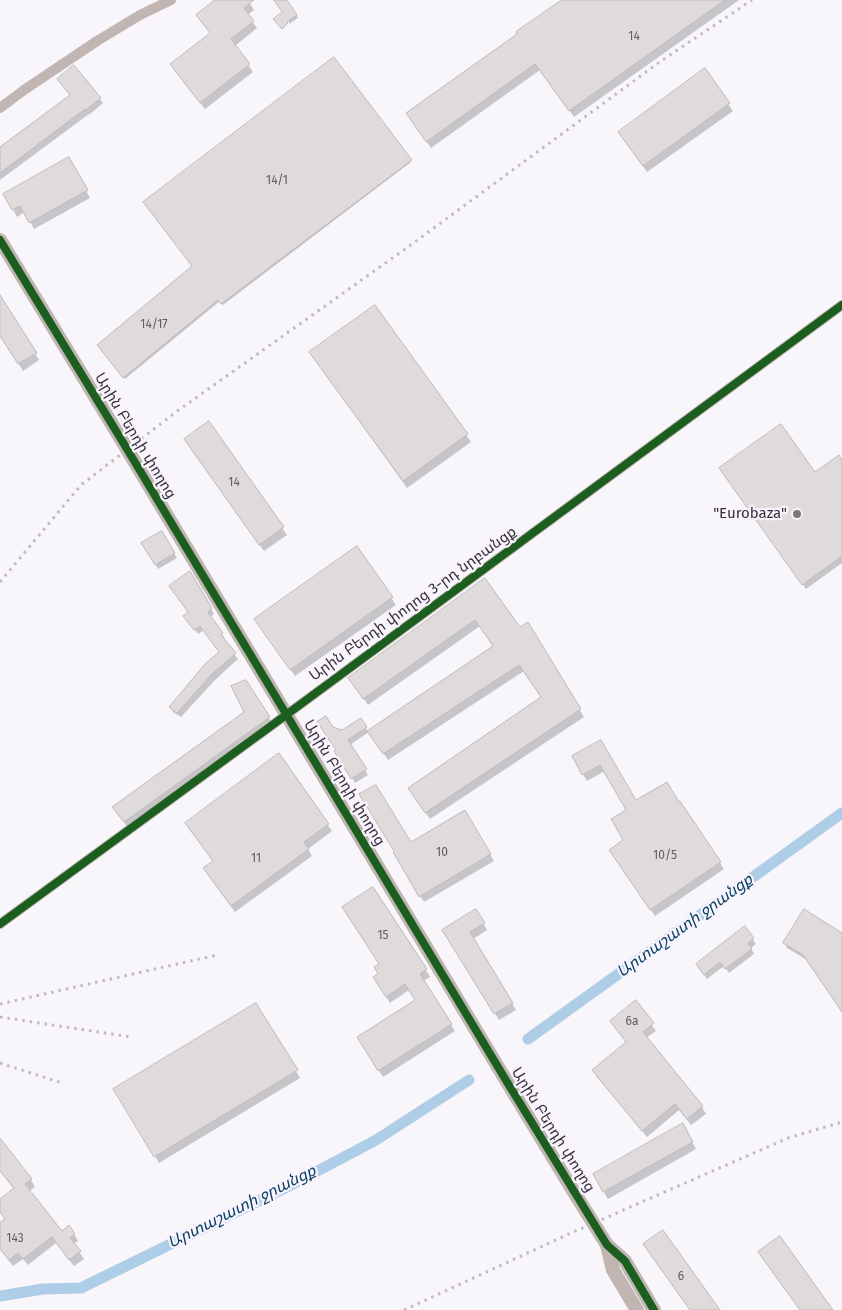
<!DOCTYPE html>
<meta charset="utf-8">
<style>
body{margin:0}
canvas{display:block;background:#f9f6fb}
</style>
<canvas width="842" height="1310"></canvas>
<script>
const c = document.querySelector('canvas').getContext('2d');
c.lineJoin = 'round';
function paint(path, color) {
  c.fillStyle = color;
  c.fill(path, 'evenodd');
}
function trace(path, color, width, dash) {
  c.strokeStyle = color;
  c.lineWidth = width;
  c.lineCap = dash ? 'butt' : 'round';
  c.setLineDash(dash || []);
  c.stroke(path);
}
function write(font, color, halo, rows, align = 'center') {
  c.font = font + ' "Fira Sans","Noto Sans Armenian",sans-serif';
  c.lineWidth = 4.5;
  c.setLineDash([]);
  c.textBaseline = 'middle';
  c.strokeStyle = halo;
  c.fillStyle = color;
  for (const [text, x, y, turn = 0] of rows) {
    c.save();
    c.translate(x, y);
    c.rotate((+turn || 0) * Math.PI / 180);
    c.textAlign = isNaN(turn) ? turn : align;
    if (halo) c.strokeText(text, 0, 0);
    c.fillText(text, 0, 0);
    c.restore();
  }
}
paint(new Path2D(`
 M217,0h31l6,10 -7,5 10,13 -22,18 18,26 -48,37 -30,-38 -4,-7 40,-30z
 M275,0h11l12,18 -9,6v-3l-8,6 2,-15z
 M565,0h174l-165,117 -34,-47 -109,78 -20,-28z
 M705,70l28,41 -86,61 -24,-33z
 M100,99l3,4 -14,12v-1l-89,66v-31z
 M69,159l21,39 -56,31 -9,-17 -8,5 -12,-22z
 M410,161l1,1 -188,143 -3,-4 -95,78 -25,-32z
 M0,297l39,63 -16,11 -23,-37z
 M374,307l97,135 -64,46 -92,-129z
 M208,423l79,112 -23,16 -75,-105z
 M842,462v101l-36,26 -83,-115h92z
 M161,532l16,26 -19,11 -15,-26z
 M357,548l39,57 -101,71 -35,-49z
 M189,572l25,42 -4,3 12,17 3,5 -2,1 15,19 -23,21 -34,37 -8,-5 -2,-5 50,-54 -17,-23 -6,4 -10,-13 1,-8z
 M485,580l35,49 7,-5 57,93 -154,102 -17,-24 129,-97 -18,-27 -136,89 -19,-28 -19,13 18,30 -13,8 -19,-32h1l-5,-23 10,3 18,-12 8,12 126,-85 -14,-20 -112,79 -14,-20z
 M246,681l27,44 -145,103 -10,-14 127,-102z
 M600,741l35,61 44,2 45,65 -69,47 -41,-59 10,-16 4,-30 -23,-40 -18,10 -14,-24z
 M278,755l54,76 -24,18 4,7 -77,56 -26,-36 5,-14z
 M464,811l30,50 -70,41 -30,-49z
 M372,889l54,81 4,7 -7,4 32,50 -72,46 -20,-33 53,-43 -7,-11 -19,13 -12,-19 3,-20z
 M476,911l11,19 -14,9 43,71 -17,10 -55,-89z
 M745,928l11,16 -5,4 3,6 -25,19 -5,-7 -17,13 -7,-10z
 M842,934v77l-35,-51 -20,-12 -2,-5z
 M636,1002l20,29 -10,7 56,69 4,7 -15,11 -12,-15 -32,27 -50,-60 -4,-7 34,-27z
 M256,1004l44,74 -141,85 -44,-73z
 M683,1125l13,24 -88,50 -14,-24z
 M2,1142l29,38 4,7 -6,4 32,42 13,1 4,7 -4,3 10,15 -10,7 -18,-23 -28,22 -5,-6 -10,7 -13,-17v-25l6,-4 -6,-8v-12l14,-11 -14,-18v-27z`), '#0003');
trace(new Path2D(`
 M528,1039l314,-226
 M0,1296l43,-7 38,-1 212,-104 83,-44 93,-60`), '#aecde6', 11);
const building = new Path2D(`
 M215,0h39l-10,8 10,13 -23,18 19,25 -50,39 -30,-39 40,-31 -14,-18z
 M274,0h13l10,15 -10,7 1,1 -6,6 -9,-10 9,-7z
 M562,0h163l-156,111 -34,-47 -109,78 -20,-29 111,-79 -1,-2z
 M334,57l78,103 -191,144 -3,-4 -95,78 -26,-33 95,-79 -49,-64z
 M74,65l27,33 -15,12 -1,-1 -85,64v-26l70,-52 -13,-16z
 M705,68l25,35 -87,63 -25,-34z
 M69,157l19,33 -59,33 -9,-17 -8,4 -9,-16z
 M0,295l37,58 -19,11 -18,-28z
 M375,305l93,129 -65,47 -94,-129z
 M209,421l75,106 -25,18 -75,-106z
 M781,424l34,48 24,-17 3,5v96l-40,29 -83,-117z
 M162,531l13,22 -20,12 -14,-22z
 M357,546l36,51 -103,73 -36,-51z
 M190,571l22,37 -4,4 15,21 -2,2 15,18 -24,21 -35,39 -8,-6 36,-43 14,-12 -19,-26 -6,4 -11,-14 5,-4 -19,-26z
 M485,578l35,49 8,-5 53,87 -156,104 -17,-25 133,-91 -22,-32 -136,89 -16,-23 126,-85 -18,-26 -112,79 -15,-21z
 M246,680l24,37 -146,105 -12,-15 132,-95 -13,-26z
 M326,716l7,11 9,3 19,-12 6,9 -19,13 19,29 -16,10 -17,-28 2,-1 -19,-28z
 M601,740l35,60 31,-18 12,20 1,-1 41,61 -71,48 -41,-60 14,-10 -12,-21 15,-9 -26,-45 -18,10 -10,-19z
 M279,753l50,71 -25,18 5,7 -78,57 -28,-38 10,-7 -28,-38z
 M376,785l35,57 54,-32 26,44 -72,43 -26,-45 1,-1 -35,-57z
 M373,887l54,82 -7,5 32,50 -74,47 -21,-34 58,-37 -10,-16 -19,13 -13,-20 5,-3 -4,-7 5,-3 -37,-57z
 M476,909l9,14 -15,9 43,71 -19,11 -52,-84z
 M804,909l38,24v79l-39,-57 -20,-12z
 M745,926l9,12 -6,5 4,6 -27,20 -5,-7 -16,13 -8,-11z
 M636,1000l18,23 -11,9 60,74 -16,13 -12,-15 -33,27 -50,-61 34,-28 -16,-21z
 M256,1003l42,67 -144,87 -41,-68z
 M683,1123l10,19 -90,50 -10,-18z
 M0,1138l32,41 -7,5 37,47 7,-6 6,9 -5,4 11,13 -12,9 -17,-23 -29,22 -5,-6 -9,7 -9,-11v-27l5,-3 -5,-7v-13l14,-11 -14,-17z
 M663,1230l57,80h-30l-47,-66z
 M780,1236l53,74h-33l-42,-58z`);
paint(building, '#dfdbdb');
trace(building, '#bdbaba', 1);
trace(new Path2D(`
 M0,108l24,-18 73,-49 43,-26 31,-15
 M0,924l286,-209 556,-410`), '#c1b6b1', 10);
trace(new Path2D(`
 M0,240l127,209 380,633 70,115
 M607,1245l18,16 29,49
 M607,1245l6,25 24,40`), '#c0b5b0', 14);
trace(new Path2D(`
 M0,582l81,-97 95,-73 232,-165 253,-186 91,-61
 M0,1004l217,-49
 M0,1017l131,20
 M0,1063l62,20
 M404,1310l167,-77 217,-95 54,-16`), '#c1baba', 3, [2.5, 5]);
trace(new Path2D(`
 M577,1197l30,48`), '#c0b5b0', 14);
trace(new Path2D(`
 M0,240l127,209 380,633 100,163 18,16 29,49
 M0,924l286,-209 556,-410`), '#1b5e20', 8);
for (const [x, y, r, color] of [
 [797,514,5,"#79777c"]
]) {
  const dot = new Path2D();
  dot.arc(x, y, r, 0, 2 * Math.PI);
  c.fillStyle = color;
  c.fill(dot);
  trace(dot, '#f9f3fe', 2);
}
write('12px', '#5f5c60', null, [
 ["14",634,37],
 ["14/1",277,181],
 ["14/17",154,325],
 ["14",234,483],
 ["10",442,853],
 ["10/5",665,856],
 ["11",256,859],
 ["15",383,936],
 ["6a",632,1022],
 ["143",15,1239],
 ["6",681,1277]
]);
write('15px', '#343237', '#f9f3fe', [
 ["Արին Բերդի փողոց",135,436,59],
 ["Արին Բերդի փողոց 3-րդ նրբանցք",413,604,-36],
 ["Արին Բերդի փողոց",344,783,59],
 ["Արին Բերդի փողոց",553,1130,58]
]);
write('15px', '#343237', '#f9f3fe', [
 ["\"Eurobaza\"",787,514]
], 'right');
write('italic 16px', '#074262', '#f9f3fe', [
 ["Արտաշատի ջրանցք",685,926,-36],
 ["Արտաշատի ջրանցք",242,1207,-27]
]);
</script>
